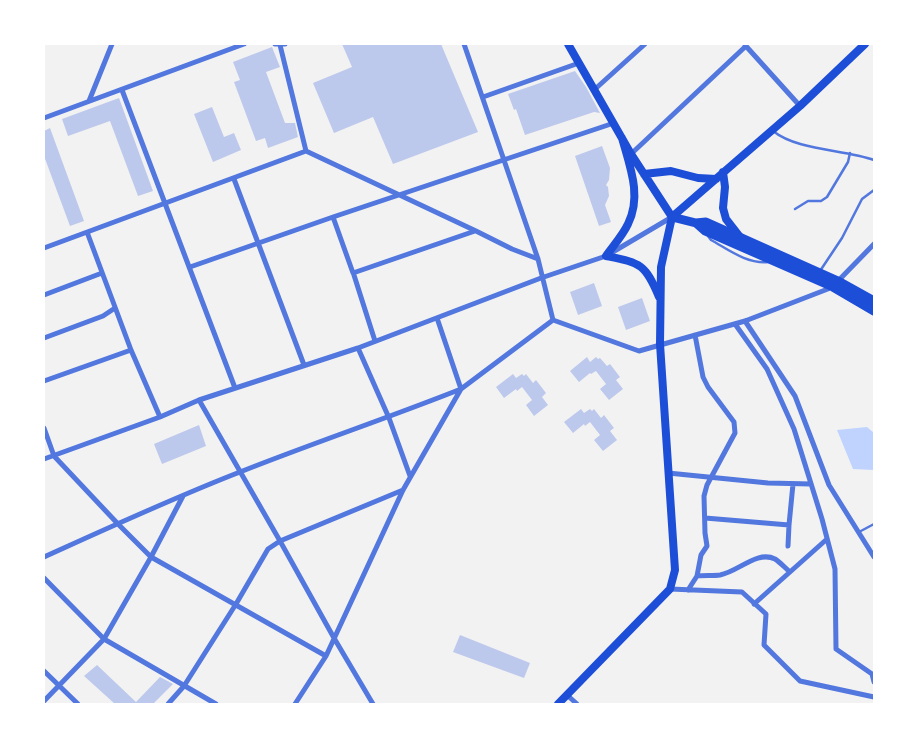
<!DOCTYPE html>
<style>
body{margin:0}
#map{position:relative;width:918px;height:748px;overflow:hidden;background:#f2f2f2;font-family:"Source Sans 3",sans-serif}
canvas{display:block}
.frame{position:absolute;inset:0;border:45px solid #fff;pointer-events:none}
</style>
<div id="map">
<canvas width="918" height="748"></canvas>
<div class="frame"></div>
</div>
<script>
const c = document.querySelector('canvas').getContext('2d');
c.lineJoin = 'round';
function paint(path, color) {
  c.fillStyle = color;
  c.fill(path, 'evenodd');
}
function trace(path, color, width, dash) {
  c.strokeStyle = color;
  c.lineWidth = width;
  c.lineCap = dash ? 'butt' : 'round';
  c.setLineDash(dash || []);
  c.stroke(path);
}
paint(new Path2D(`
 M867,427l7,6v37l-21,-1 -16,-39z`), '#bfd3fe');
paint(new Path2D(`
 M342,44h99l37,88 -85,32 -20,-47 -39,16 -21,-50 39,-16z
 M272,47l8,20 -14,5 19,51h10l3,14 -30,11 -3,-10 -9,3 -22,-59 6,-2 -7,-18z
 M575,71l11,16 14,26 -6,-1 -69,23 -9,-26 -2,1 -6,-16z
 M119,98l34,93 -15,5 -28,-75 -42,15 -6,-17z
 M212,107l12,30 10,-4 7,17 -28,12 -19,-48z
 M50,128l34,93 -14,5 -26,-70v-25z
 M602,146l8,22 -1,12 -3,5 2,2 1,9 -4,9 6,17 -12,4 -24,-70z
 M594,283l8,23 -24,9 -8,-23z
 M642,298l8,23 -24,9 -8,-23z
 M587,357l3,5 6,-5 2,2 2,-1 7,8 3,-2 10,13 -4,3 7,9 -14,11 -9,-11 6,-5 -10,-13 -5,3 -1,-1 -11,9 -9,-11z
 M513,374l3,4 6,-4 2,2 2,-2 7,9 3,-3 10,13 -4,4 6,8 -14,11 -8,-11 6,-5 -10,-13 -5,4 -1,-2 -12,9 -8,-11z
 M581,409l3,4 6,-4 2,2 2,-2 7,9 3,-3 10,13 -4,3 7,9 -14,11 -9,-11 6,-5 -10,-13 -5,4 -1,-2 -11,9 -9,-11z
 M199,425l7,21 -44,18 -8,-20z
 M460,635l70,28 -6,15 -71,-26z
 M97,665l39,37 24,-25 13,7 -20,20h-38l-31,-28z`), '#bdc9ec');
trace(new Path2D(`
 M773,131c25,20 71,18 101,29
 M795,209l13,-8h13l6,-4 21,-35 2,-9
 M708,236l3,4c18,10 36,24 57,22
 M820,271l22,-33 20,-39 12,-9
 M859,532l15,-8`), '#5277de', 2.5);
trace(new Path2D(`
 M275,44h10
 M464,44l74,215 15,61
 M280,45l26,106
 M745,45l55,61
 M122,90l113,298
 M594,90l51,-46
 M483,97l96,-34
 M89,101l23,-57
 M44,118l200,-74
 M631,154l115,-108
 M234,179l70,186
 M333,217l20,56 122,-42
 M87,232l44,118 29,67
 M44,248l262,-97 170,80 36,18 26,10
 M190,267l143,-50 281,-94
 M353,272l22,69
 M838,281l36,-37
 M44,295l58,-22
 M553,320l86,31 106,-30 88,-34
 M745,321l50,75 34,89 45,72
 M735,324l32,45 27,60 28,90 13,50 1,80 36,25 2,8
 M44,338l59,-22 12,-8
 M358,348l31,70 21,58
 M44,381l87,-31
 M199,400l81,141 54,97 39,66
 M44,428l10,28 64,68 33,33 175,99
 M44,459l116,-42 39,-17 159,-52 183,-70 65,-22 66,-39
 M668,473l100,10 43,1
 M705,518l84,7 4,-41
 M788,546l1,-21
 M44,557c64,-29 129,-59 196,-85 73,-29 148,-54 221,-83l-24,-71
 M697,576c7,-1 16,0 23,-1 18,-3 37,-25 55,-16 5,3 10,9 15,13
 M44,578l60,61 112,65
 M670,589l72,3 24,22 -2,31 36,36 74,16
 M688,590l9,-14 4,-21 6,-9 -2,-13 -1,-37 3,-11 28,-52 -1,-11 -26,-35 -5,-10 -8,-42
 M754,604l73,-65
 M44,671l34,33
 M567,695l10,9
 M44,701l60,-62 47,-82 32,-61
 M168,704l16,-18 52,-82 32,-55 12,-8 123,-51
 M295,704l31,-48 77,-166 58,-101 92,-69`), '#5277de', 5);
trace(new Path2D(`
 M568,44l63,110 41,63
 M622,138c8,29 20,58 6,86 -5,11 -15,22 -22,32 34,7 39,7 53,41
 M723,172l2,15 -2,21 3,11 14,18
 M644,174l27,-3 27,7 18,1
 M672,217l128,-111 65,-62
 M558,704l112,-115 5,-19 -15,-226 1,-77 11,-50`), '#1d4ed8', 8);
trace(new Path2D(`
 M672,217l24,6 10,-1 132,59 36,20
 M696,223l9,8 128,56 41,24`), '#1d4ed8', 9);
</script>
